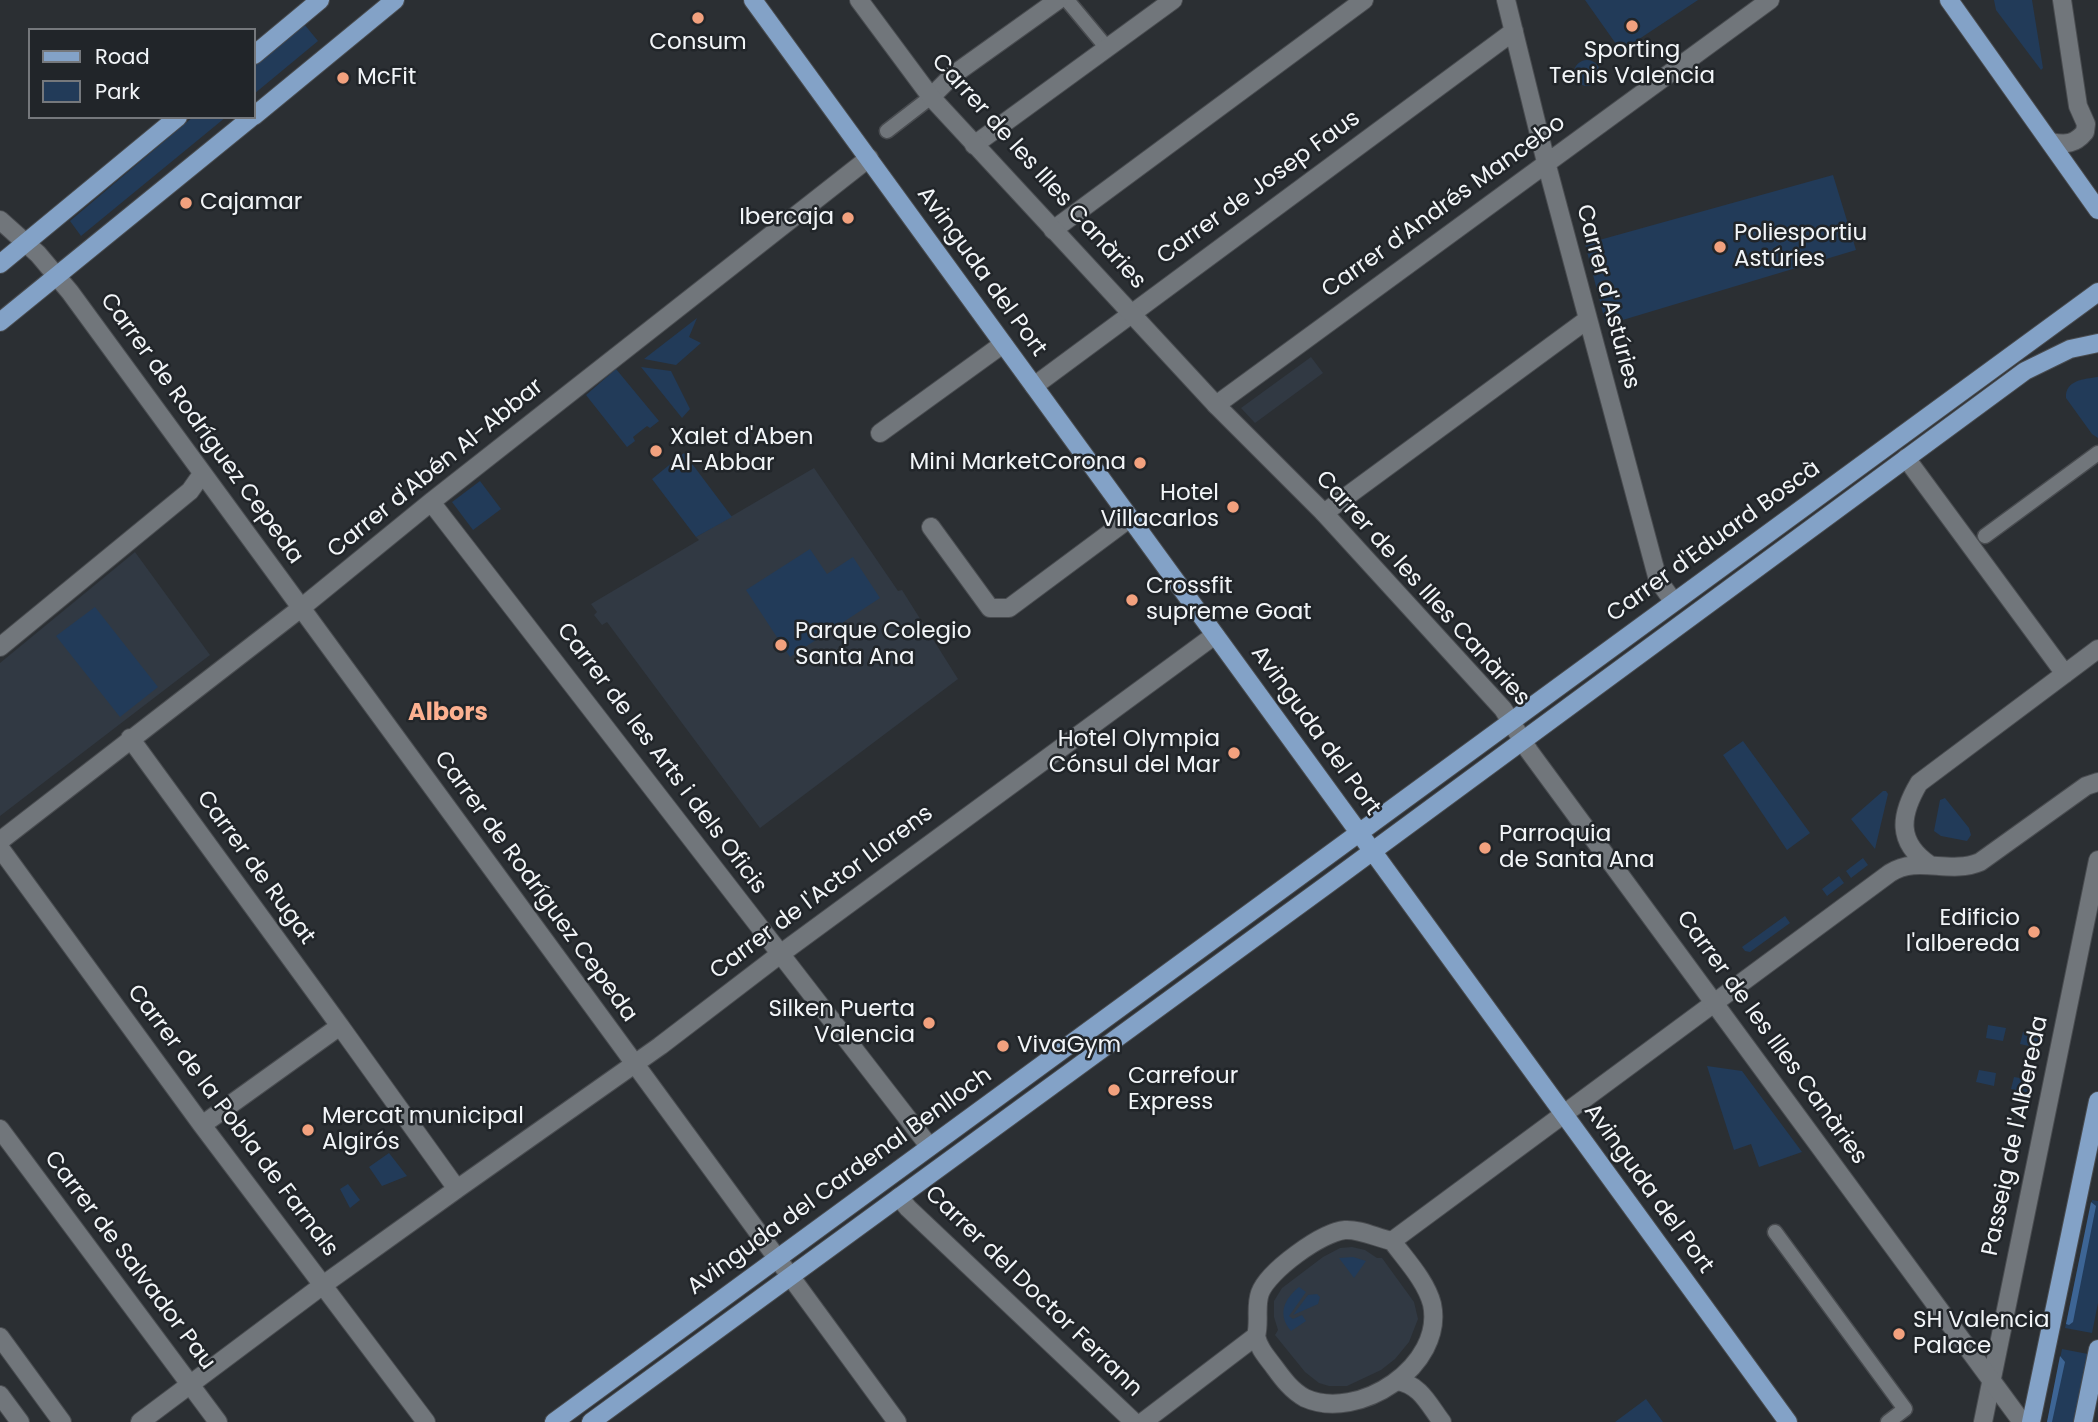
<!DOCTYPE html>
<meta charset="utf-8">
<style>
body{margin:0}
#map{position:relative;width:2098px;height:1422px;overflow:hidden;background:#2b2f33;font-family:Poppins,sans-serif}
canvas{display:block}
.legend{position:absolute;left:28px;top:28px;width:228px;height:91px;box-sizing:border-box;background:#212529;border:2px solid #75787c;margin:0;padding:9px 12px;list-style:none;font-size:21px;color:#f2f5f8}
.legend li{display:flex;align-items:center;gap:14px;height:35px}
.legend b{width:35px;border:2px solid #75787c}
</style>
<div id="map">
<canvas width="2098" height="1422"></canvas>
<ul class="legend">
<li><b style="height:9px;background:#83a2c7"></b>Road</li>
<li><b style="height:19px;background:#223b59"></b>Park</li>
</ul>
</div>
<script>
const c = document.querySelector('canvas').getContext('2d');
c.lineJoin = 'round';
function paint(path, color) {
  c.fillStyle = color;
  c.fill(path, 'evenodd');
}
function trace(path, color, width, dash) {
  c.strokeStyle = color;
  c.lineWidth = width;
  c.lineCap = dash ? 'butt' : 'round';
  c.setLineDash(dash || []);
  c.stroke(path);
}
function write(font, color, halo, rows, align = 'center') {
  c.font = font + ' Poppins,sans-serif';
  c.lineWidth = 5;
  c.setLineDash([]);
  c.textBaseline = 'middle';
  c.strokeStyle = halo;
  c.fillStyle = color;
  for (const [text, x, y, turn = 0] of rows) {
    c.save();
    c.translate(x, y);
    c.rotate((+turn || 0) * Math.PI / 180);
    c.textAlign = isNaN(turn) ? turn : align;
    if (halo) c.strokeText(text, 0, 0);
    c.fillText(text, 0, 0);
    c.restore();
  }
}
paint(new Path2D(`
 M1311,357l12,16 -68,50 -14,-15z
 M814,468l84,123 4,-1 56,89 -198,149 -153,-206 -5,3 -8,-10 3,-3 -6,-8 108,-64 -3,-3z
 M135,552l75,103 -210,161v-153z
 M1352,1247l13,3 12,8h5l32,44 4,17 -9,23 -14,17 -14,11 -34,16h-18l-10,-3 -14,-11 -30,-37 3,-5 -4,-13v-16l8,-13 41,-31 17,-9z`), '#313943');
paint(new Path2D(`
 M1585,0h113l-77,51z
 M1994,0h38l11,68 -2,2 -45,-60z
 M304,24l14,17 -64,53v-28z
 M1574 73a13 13 0 1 1 26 0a13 13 0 1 1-26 0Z
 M193,117h33l-145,119 -11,-15z
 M1833,175l23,75 -250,75 -21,-81z
 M697,318l-8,19 12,6 -25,22 -32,-6z
 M641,367l30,4 19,38 -8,9z
 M616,369l43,52 -9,7 -3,-2 -14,11 2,4 -8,6 -41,-52z
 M2098,377v61l-6,-4 -26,-36c-1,-18 18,-19 32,-21z
 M684,453l48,64 -36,20 -44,-58z
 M480,481l21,28 -28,21 -21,-28z
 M810,549l17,25 26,-17 27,41 -90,59 -44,-67z
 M95,607l63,80 -38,30 -64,-81z
 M1743,741l67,92 -23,17 -64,-95z
 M1883,791h3l2,3 -13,55 -24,-30z
 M1945,798l24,30 2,7 -4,6 -26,-5 -7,-5 6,-31z
 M1863,858l5,7 -17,13 -5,-7z
 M1839,876l5,7 -17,13 -5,-7z
 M1785,916l5,7 -40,29 -5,-1 -3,-4z
 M1988,1025l18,3 -3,13 -17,-3z
 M2023,1032l17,3 -2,13 -18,-4z
 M1707,1066l35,5 60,81 -43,15 -8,-23 -17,6z
 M1979,1070l17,3 -2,13 -18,-4z
 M2014,1077l17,3 -2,13 -18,-4z
 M389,1153l18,23 -25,10 -13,-19z
 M348,1184l12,16 -10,8 -10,-19z
 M2092,1200l6,1v102l-6,30 -27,-5z
 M1353,1257l13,4 -12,17 -15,-20z
 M1299,1287l7,5 -17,24 4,3 9,-4 4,6 -15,10c-14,-16 -7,-32 8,-44z
 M1317,1294l3,3 -2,7 -25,11 15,-20z
 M2062,1349l26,5 -14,68h-27z
 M1646,1399l17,23h-48z`), '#223b59');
paint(new Path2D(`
 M2091,1202l5,4 -23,116 -4,3 -3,-1z
 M2060,1356l5,6 -13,60h-5z`), '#3d6595');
const pedestrian = new Path2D(`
 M1067,0l40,48
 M887,131l44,-34
 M1985,536l113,-83
 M1775,1232l130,177 -17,13`);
const minor = new Path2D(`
 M1506,0l40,162 112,418 15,21
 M2062,0l16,106 8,18
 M931,97l22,-22 105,-75
 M2051,142c15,3 24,2 34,-10l1,-8
 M974,145l199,-145
 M0,220l38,34 32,38 827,1130
 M1053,230l311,-230
 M1034,386l480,-355
 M1216,405l554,-405
 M880,433l123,-89
 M1906,458l159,216
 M431,502l498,644
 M1324,513l264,-194
 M931,527l59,81h19l121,-90
 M0,647l190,-156 12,-17
 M130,738l210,288
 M0,841l301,-233 130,-106 438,-344
 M0,848l202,277 224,297
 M1930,865c-34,-23 -30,-50 -11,-82l179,-134
 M0,1129l218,293
 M457,1189l203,-143 119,-91 436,-320
 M899,1197l9,11 226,214
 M1256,1336c3,13 11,21 19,32 8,11 17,23 30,30 53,24 140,-32 127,-94 -6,-23 -26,-44 -40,-63
 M1397,1381c23,3 32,24 45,41
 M140,1422l183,-137 134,-96 -117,-163 -138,99
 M1143,1422l113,-86c4,-14 -1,-29 4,-43 8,-22 62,-61 85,-63 15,-1 32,8 47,11l498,-368c28,-18 59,2 90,-11l106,-76 12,-4
 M1983,1422l115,-562`);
const tertiary = new Path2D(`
 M859,0l72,97 285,308 108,108 179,196 26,42 493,671
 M0,1337l62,85
 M0,1395l20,27`);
const primary = new Path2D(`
 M753,0l1035,1422
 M1949,0l149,210
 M254,55l66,-55
 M254,116l141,-116
 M0,264l178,-147
 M0,322l252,-205
 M554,1422l1544,-1130
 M591,1422l737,-538 697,-513 45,-22 28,-6
 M2031,1422l67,-321
 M2083,1422l15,-73`);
trace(pedestrian, '#494c50', 17);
trace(minor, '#494c50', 20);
trace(tertiary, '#494c50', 20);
trace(primary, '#494c50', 20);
trace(pedestrian, '#71767b', 14);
trace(minor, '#71767b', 18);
trace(tertiary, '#71767b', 18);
trace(primary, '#83a2c7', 18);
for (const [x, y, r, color] of [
 [698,18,7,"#f2a17e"],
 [1632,26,7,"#f2a17e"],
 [343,78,7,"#f2a17e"],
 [186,203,7,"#f2a17e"],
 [848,218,7,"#f2a17e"],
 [1720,247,7,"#f2a17e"],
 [656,451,7,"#f2a17e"],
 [1140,463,7,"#f2a17e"],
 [1233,507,7,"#f2a17e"],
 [1132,600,7,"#f2a17e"],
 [781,645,7,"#f2a17e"],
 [1234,753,7,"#f2a17e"],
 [1485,848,7,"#f2a17e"],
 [2034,932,7,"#f2a17e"],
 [929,1023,7,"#f2a17e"],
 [1003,1046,7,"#f2a17e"],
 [1114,1090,7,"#f2a17e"],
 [308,1130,7,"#f2a17e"],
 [1899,1334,7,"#f2a17e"]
]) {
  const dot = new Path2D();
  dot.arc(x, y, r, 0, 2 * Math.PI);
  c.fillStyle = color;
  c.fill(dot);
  trace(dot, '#212529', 2.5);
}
write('23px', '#f2f5f8', '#212529', [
 ["Consum",698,43,"center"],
 ["Sporting",1632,51,"center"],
 ["Tenis Valencia",1632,77,"center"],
 ["McFit",357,78],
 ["Cajamar",200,203],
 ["Ibercaja",834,218,"right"],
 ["Poliesportiu",1734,234],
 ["Astúries",1734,260],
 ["Xalet d'Aben",670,438],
 ["Al-Abbar",670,464],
 ["Mini MarketCorona",1126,463,"right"],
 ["Hotel",1219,494,"right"],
 ["Villacarlos",1219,520,"right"],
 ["Crossfit",1146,587],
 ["supreme Goat",1146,613],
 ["Parque Colegio",795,632],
 ["Santa Ana",795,658],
 ["Hotel Olympia",1220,740,"right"],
 ["Cónsul del Mar",1220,766,"right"],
 ["Parroquia",1499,835],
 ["de Santa Ana",1499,861],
 ["Edificio",2020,919,"right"],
 ["l'albereda",2020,945,"right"],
 ["Silken Puerta",915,1010,"right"],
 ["Valencia",915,1036,"right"],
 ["VivaGym",1017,1046],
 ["Carrefour",1128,1077],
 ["Express",1128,1103],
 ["Mercat municipal",322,1117],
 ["Algirós",322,1143],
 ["SH Valencia",1913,1321],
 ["Palace",1913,1347]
], 'left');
write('23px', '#f2f5f8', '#212529', [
 ["Carrer de les Illes Canàries",1038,172,48],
 ["Carrer de Josep Faus",1259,188,-36],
 ["Carrer d'Andrés Mancebo",1444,207,-36],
 ["Avinguda del Port",981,272,54],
 ["Carrer d'Astúries",1607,297,75],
 ["Carrer de Rodríguez Cepeda",201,429,54],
 ["Carrer d'Abén Al-Abbar",436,469,-39],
 ["Carrer d'Eduard Boscà",1714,542,-36],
 ["Carrer de les Illes Canàries",1422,589,48],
 ["Avinguda del Port",1315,731,54],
 ["Carrer de les Arts i dels Oficis",661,759,53],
 ["Carrer de Rugat",255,868,54],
 ["Carrer de Rodríguez Cepeda",535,887,54],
 ["Carrer de l'Actor Llorens",822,893,-37],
 ["Carrer de les Illes Canàries",1771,1038,54],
 ["Carrer de la Pobla de Farnals",232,1121,53],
 ["Passeig de l'Albereda",2016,1136,-78],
 ["Avinguda del Cardenal Benlloch",840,1182,-36],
 ["Avinguda del Port",1648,1189,54],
 ["Carrer de Salvador Pau",129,1261,53],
 ["Carrer del Doctor Ferrann",1033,1292,44]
]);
write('bold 24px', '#fdb191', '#212529', [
 ["Albors",448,714]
]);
</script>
